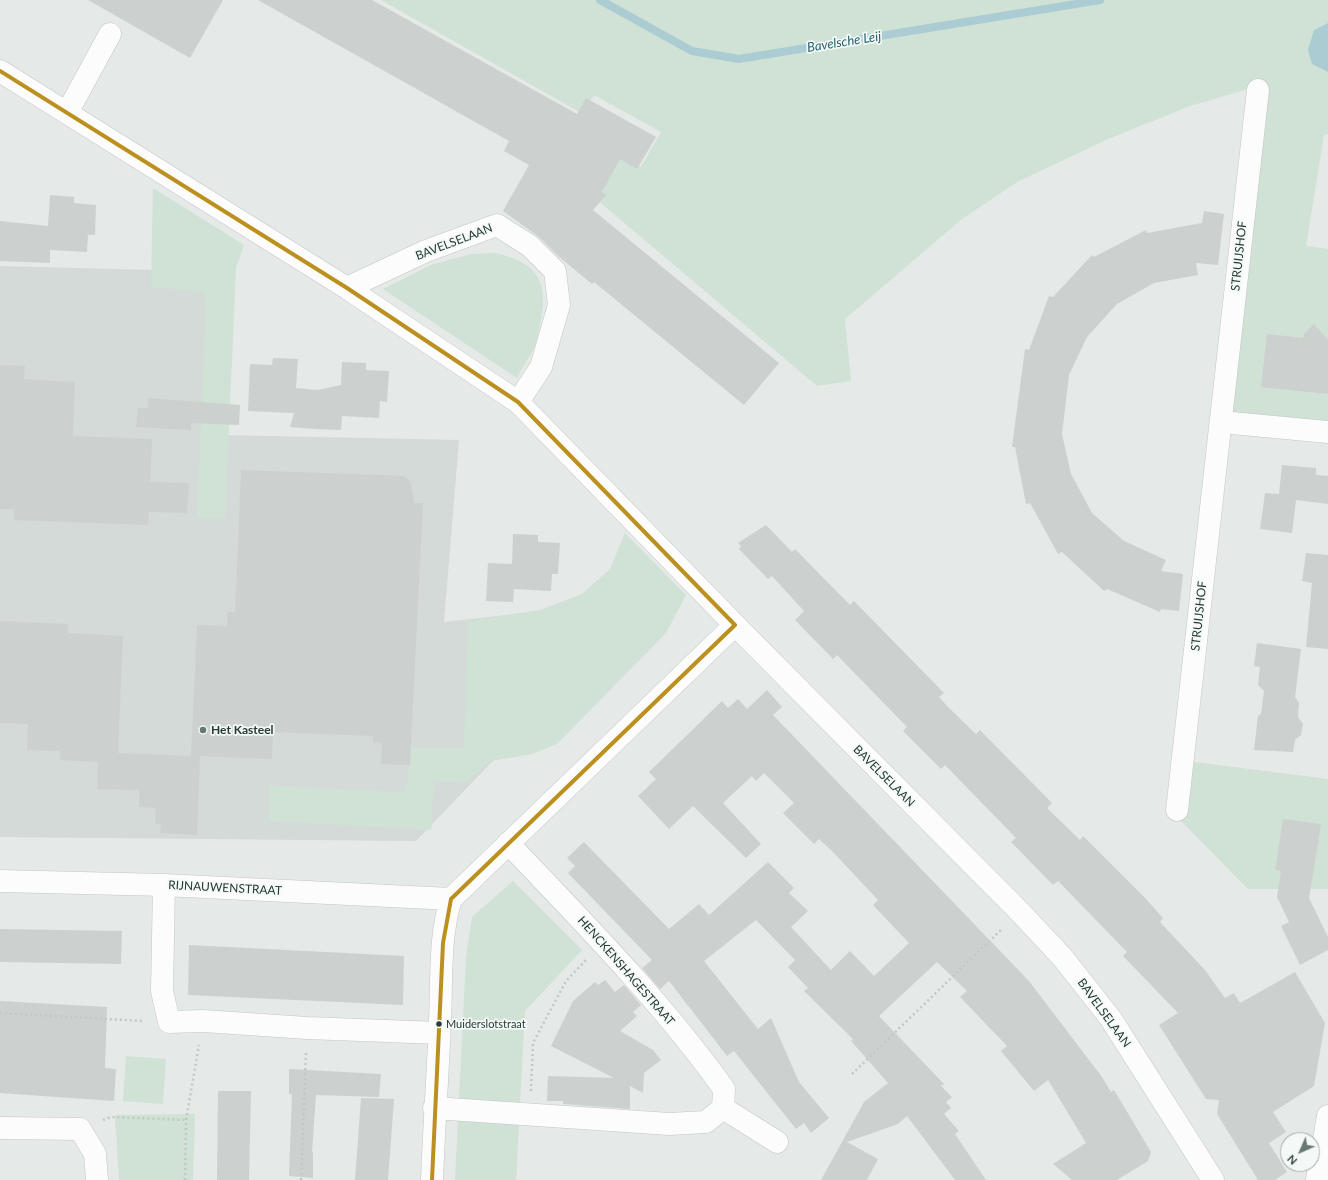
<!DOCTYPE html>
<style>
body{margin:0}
#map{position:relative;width:1328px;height:1180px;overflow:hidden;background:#e5e9e7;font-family:Lato,sans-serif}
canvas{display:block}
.north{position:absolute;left:1280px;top:1132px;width:40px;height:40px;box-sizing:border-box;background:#f4f8f6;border:1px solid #a1aca9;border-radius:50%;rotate:225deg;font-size:11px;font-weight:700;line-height:16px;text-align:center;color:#253b35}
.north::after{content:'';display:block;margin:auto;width:14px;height:18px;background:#687873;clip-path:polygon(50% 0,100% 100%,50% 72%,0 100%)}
</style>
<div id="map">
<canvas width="1328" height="1180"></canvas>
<div class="north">N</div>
</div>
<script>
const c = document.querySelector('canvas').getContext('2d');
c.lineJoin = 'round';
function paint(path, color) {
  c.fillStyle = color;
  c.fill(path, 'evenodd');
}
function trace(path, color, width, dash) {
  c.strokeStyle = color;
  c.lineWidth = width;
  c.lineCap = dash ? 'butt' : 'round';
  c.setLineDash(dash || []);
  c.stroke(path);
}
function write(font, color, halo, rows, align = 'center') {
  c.font = font + ' Lato,sans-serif';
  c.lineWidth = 3.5;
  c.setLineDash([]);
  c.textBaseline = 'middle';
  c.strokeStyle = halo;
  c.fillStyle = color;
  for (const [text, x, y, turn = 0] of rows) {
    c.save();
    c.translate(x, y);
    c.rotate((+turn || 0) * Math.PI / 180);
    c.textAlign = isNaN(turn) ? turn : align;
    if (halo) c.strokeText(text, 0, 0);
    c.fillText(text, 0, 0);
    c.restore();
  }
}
paint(new Path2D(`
 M0,266l228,6 -9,163 240,5 -15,182 204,-23 -232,242 -416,-4z`), '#d4dad7');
paint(new Path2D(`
 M381,0h947v23l-14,7 -2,34 16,8v62l-4,1 -18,111 22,3v173l-102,-10 39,-328 -75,22 -82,33 -91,43 -55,37 -117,100 6,62 -34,5 -222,-188 25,-44 21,13 20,-35 -67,-37 -11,19z
 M153,188l91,57 -8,23 -11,251 -28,-1 9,-215 -4,-11 -51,-5z
 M496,253c43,10 53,30 44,71 -2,8 -3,17 -6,24 -5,10 -12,20 -17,30l-134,-89 48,-24 40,-11z
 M625,533l61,62 -20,38 -109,111 -25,10 -41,7 -24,21 -33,-1 -3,49 -162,-9 1,-35 136,6 5,-44h53l4,-127 72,-11 42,-16 28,-25z
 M1186,761l142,18v110h-80l-69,-70z
 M513,881l69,69 -57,61 -9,169h-61l11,-223 6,-40z
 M126,1056l40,3 -3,45 -40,-3z
 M195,1114l-2,66h-74l-4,-65z`), '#d0e1d5');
paint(new Path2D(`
 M1328,23v49l-16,-8 -4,-14 6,-20z`), '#abccd3');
trace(new Path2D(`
 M600,0l92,51 47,8 361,-59`), '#abccd3', 8);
paint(new Path2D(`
 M88,0h135l-33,58z
 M258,0h114l205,114 9,-16 70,39 -19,32 -17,-10 -18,33 4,3 -13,15 186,153 -35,42 -150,-123 -2,2 -34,-28 -19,-19 -36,-26 26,-46 -25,-14 5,-10z
 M50,195l24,2v6l22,2 -1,30h-7l-1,17 -37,-2v13l-50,-2v-40l48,5z
 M1204,211l20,3 -6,51 -22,-2 2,12 -44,8 -37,21 -30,33 -18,38 -7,59 9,40 21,39 32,28 42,19 -5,11 22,3 -4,37 -18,-2 -1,3 -53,-23 -3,2 -42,-39 -4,2 -28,-51 -4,1 -11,-57h-3l13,-98 4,1 20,-54 4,1 39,-42 2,2 52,-27 1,3 55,-10z
 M1314,324l14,16v54l-67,-7 6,-53 36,4 1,-4z
 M273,358l25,1 -2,29 22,2 23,-5 1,-23 24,1v7l23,1 -2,31 -7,-1 -1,17 -37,-2 -1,14 -25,-1 -26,-2 4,-14 -46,-2 2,-47 22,1z
 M0,365l25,1 -1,13 51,3 -2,54 79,3 -2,43 39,1 -2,30 -38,-1 -1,13 -134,-5v-11h-14z
 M148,398l92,7 -1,20 -48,-2v7l-55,-3 2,-19h10z
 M1282,465l34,3v7l12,1v28l-32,-4 -4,33 -32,-4 5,-36 14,1z
 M241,470l164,6 6,7 3,20h9l-13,262 -29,-1 1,-21 -9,-1v-6l-100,-4 -1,27 -72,-3 -3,79 -37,-2 1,-9h-6l1,-16 -17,-1v-17l-42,-1 1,-27 -38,-2v-9l-33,-1 1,-26 -28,-1v-102l68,3v9l55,3 -5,117 73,3 6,-131 30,1v-14h8z
 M766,525l26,27 3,-3 55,56 4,-4 90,92 -5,4 8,9 29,28 4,-4 72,73 -5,5 33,32 3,-4 63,63 17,19 -3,4 45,48 20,28 9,-5 6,10 55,-31 30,51 -11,63 -41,26 13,20 -17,11 18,29 -12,8h-17l-41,-66 2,-14 -13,-1 -47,-74 19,-12 -55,-57 4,-4 -69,-71 -5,4 -42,-43 5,-4 -71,-73 -4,4 -38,-38 4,-4 -70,-72 -4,4 -38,-39 9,-9 -32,-35 -4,3 -29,-30 2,-3 -3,-3z
 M513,534l25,1v7l22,1 -2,31h-6l-1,17 -37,-2 -1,13 -27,-1 2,-38 24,1z
 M1306,553l22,2v94l-22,-2 6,-64 -10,-2z
 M1257,643l44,6 -6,48 4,6 -1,14 5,7 -2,11 -6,5 -2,12 -39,-2 4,-34 3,-2 3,-23 -6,-6 2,-18 -6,-1z
 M767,690l15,17 -9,8 256,266 73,96 9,15 3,-2 37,62 -3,9 -31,19h-45l-19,-16 33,-21 -38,-63 -14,11 -33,-40 6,-5 -47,-49 7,-6 -30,-29 -58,54 65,68 -3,2 11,11 -6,5 5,6 -7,6 15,17 -4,3 31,46h-31l-48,-64 -9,8 -51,18 31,17 -11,21h-46l43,-78 24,-19 -37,-42 2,-2 -49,-48 4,-3 -20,-21 7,-7 -39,-40 -52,41 54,68 13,-11 28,64 30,36 -18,15 -7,-10 -8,6 -62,-78 -7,5 -58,-75 -9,8 -18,-21 10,-8 -84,-87 7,-7 -8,-8 17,-16 85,87 30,-25 10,11 59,-53 26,26 -5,5 19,18 -17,16 40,43 19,-19 24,25 35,-33 -36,-38 5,-5 -45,-48 -14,-13 -5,5 -31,-31 11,-10 -30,-30 -8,8 -4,-5 -29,27 38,41 -15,14 -53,-52 -24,23 -31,-33 18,-17 -7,-7 73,-71 6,7 10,-9 9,10z
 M1283,819l38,5 -12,74 19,39v13l-28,15 -19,-39 8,-4 -12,-25 4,-26 -6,-1z
 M0,929l122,2 -1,33 -121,-2z
 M189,945l215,11 -1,49 -215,-10z
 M605,980l10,12 9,-7 17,20 -8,7 4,4 -17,15 33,19 8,10 -17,13 -1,20 -13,-7v23l-67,-5v-3h-16l1,-25 66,2 -63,-32 22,-45 22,-19 3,3z
 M0,1001l107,6 -2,61 11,1 -2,32 -114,-8z
 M289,1069l92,5 -2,23 -63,-2 -4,57 1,1v25l-24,-2 3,-82h-3z
 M218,1091h33l-2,89h-32z
 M361,1098l33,1 -6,81h-33z`), '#ccd1cf');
const minor = new Path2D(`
 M0,71l347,217 171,114 217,223 285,287 43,46 48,61 102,161
 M67,113l43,-79
 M347,288l79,-37 71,-26 33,21 25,25 4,34 -18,62 -23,35
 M1221,422l107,10
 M1177,810l81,-720
 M0,881l164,4 287,14
 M164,885l-2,106 7,31 34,-1 104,7 132,5
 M434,1108l235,16 37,-2 17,-14 1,-19c-63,-88 -141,-167 -216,-246
 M723,1108l54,34
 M0,1128l80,1 15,25 2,26
 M432,1180c2,-54 6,-107 8,-160 2,-40 -1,-83 11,-121l284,-274
 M1317,1180l11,-64`);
trace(minor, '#c2c6c4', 23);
trace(new Path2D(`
 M0,1013l143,8
 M852,1074l150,-145
 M531,1091l2,-48 33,-62 20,-21
 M103,1120l8,-3 75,3
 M185,1180l1,-60 13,-75
 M301,1180l5,-127`), '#c2c9c5', 2.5, [2, 3]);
trace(minor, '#fbfcfb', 22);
trace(new Path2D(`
 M0,71l347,217 171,114 217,223
 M432,1180l11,-237 8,-44 284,-274`), '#bc901f', 4);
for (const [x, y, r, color] of [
 [203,730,4,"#687873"],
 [439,1024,3.5,"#253b35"]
]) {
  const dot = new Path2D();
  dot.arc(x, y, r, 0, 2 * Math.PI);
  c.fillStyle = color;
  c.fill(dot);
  trace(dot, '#f4f8f6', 1.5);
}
write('11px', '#253b35', '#f4f8f6', [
 ["Muiderslotstraat",446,1024]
], 'left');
write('12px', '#253b35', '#f4f8f6', [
 ["BAVELSELAAN",454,242,-21],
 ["STRUIJSHOF",1239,256,-84],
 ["STRUIJSHOF",1199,616,-84],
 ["BAVELSELAAN",884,776,45],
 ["RIJNAUWENSTRAAT",225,888,3],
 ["HENCKENSHAGESTRAAT",626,971,49],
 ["BAVELSELAAN",1104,1013,54]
]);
write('bold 12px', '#253b35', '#f4f8f6', [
 ["Het Kasteel",211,730]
], 'left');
write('italic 13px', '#26626f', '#f4f8f6', [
 ["Bavelsche Leij",844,42,-9]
]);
</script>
